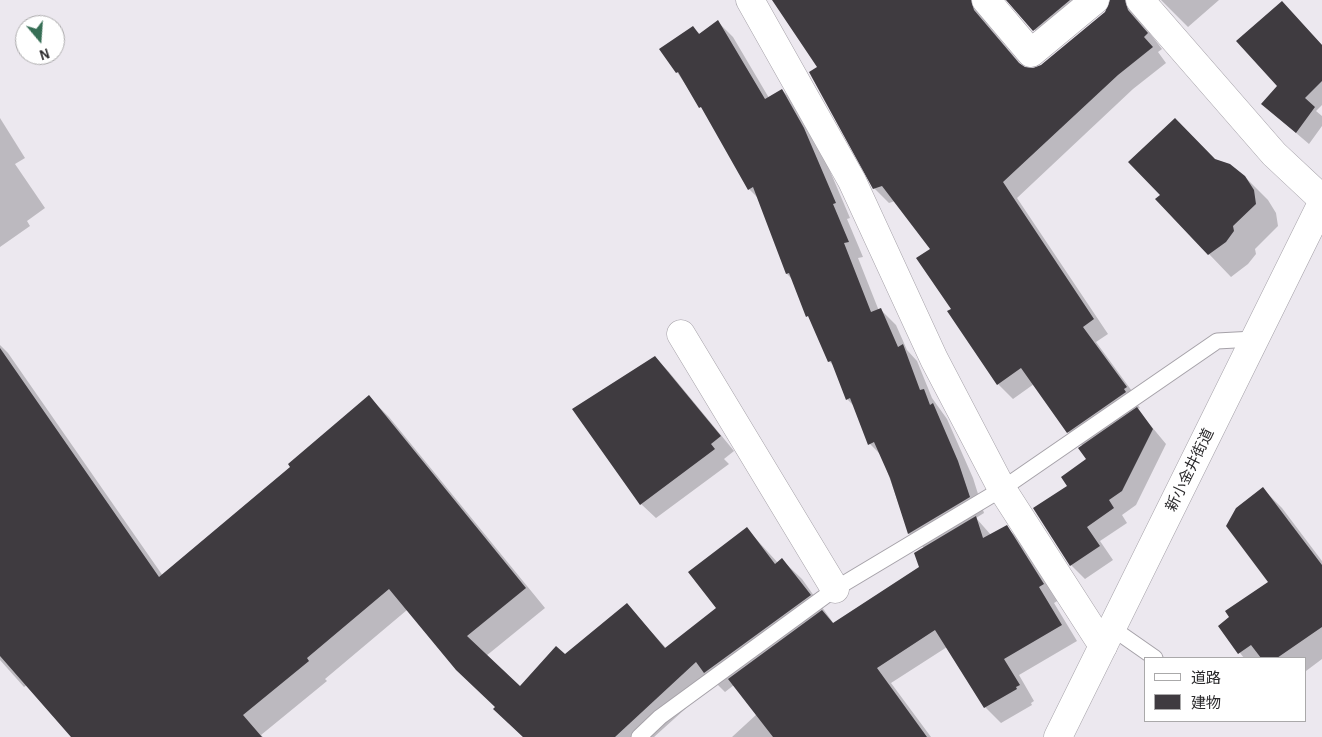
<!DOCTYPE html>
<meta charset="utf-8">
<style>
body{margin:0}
#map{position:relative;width:1322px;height:737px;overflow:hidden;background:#ece8ef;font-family:"Alegreya Sans","Noto Sans JP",sans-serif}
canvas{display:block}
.legend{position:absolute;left:1144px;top:657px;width:162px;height:65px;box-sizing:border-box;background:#fff;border:1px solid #aaa9aa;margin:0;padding:6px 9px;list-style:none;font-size:15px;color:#2a292b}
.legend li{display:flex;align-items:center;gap:10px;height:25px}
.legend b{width:25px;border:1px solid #aaa9aa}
.north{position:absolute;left:15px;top:15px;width:50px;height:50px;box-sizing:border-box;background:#fff;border:1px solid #aaa9aa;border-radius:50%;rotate:162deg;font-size:14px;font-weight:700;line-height:20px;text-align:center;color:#2a292b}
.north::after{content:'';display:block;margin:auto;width:18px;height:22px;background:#366e55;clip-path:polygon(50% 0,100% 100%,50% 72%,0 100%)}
</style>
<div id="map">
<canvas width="1322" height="737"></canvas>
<ul class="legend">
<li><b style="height:6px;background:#fff"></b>道路</li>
<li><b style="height:14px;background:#3f3b40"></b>建物</li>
</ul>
<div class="north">N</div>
</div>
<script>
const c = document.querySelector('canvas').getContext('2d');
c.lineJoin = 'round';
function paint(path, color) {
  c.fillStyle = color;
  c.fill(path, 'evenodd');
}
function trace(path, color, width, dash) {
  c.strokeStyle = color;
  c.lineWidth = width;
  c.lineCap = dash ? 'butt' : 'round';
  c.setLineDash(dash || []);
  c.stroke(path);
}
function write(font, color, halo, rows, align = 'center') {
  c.font = font + ' "Alegreya Sans","Noto Sans JP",sans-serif';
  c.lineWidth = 5;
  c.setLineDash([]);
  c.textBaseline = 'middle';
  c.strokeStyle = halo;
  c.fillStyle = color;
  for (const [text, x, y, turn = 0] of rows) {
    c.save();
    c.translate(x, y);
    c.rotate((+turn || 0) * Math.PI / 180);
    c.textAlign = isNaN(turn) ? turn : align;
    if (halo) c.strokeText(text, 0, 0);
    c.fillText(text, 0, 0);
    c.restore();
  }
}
paint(new Path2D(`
 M774,0h222l-11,19 4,7 35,42 10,2 8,-4 64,-53 5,-13h40l-12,19 23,30 -4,3 8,11 -33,26 -116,109 91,136 -12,8 44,60 -3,2 3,4 -3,1 29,35 -30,61 -14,10 5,8 -27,18 13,19 -28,19 -14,-14 -3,-79 20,-27 -5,-13 -15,-14 -34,-48 -21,15 -15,-15 -45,-75 -22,-60 -36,-48 -6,2 -15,-15 -55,-121z
 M1006,0h100l-57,45z
 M1161,0h58l-31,27z
 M1294,15l28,30v60l-6,6 6,5v10l-13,18 -34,-29z
 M718,22l15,15 36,61 13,-8 15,15 22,40 31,73 -3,1 16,38 -5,1 21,53 2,-1 15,15 11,25 10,11 15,37 15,21 26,59 11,35 -8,5 15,17 15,-8 16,15 37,58 -5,3 23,38 -58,34 15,26 -3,2 1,2 -31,18 -16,-16 -38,-60 -56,36 40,54h-199l25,-23 -23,-29 -9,7 -10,-10 -61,55h-131l-28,-28 1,-2 -89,-97 -82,69 2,2 -66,54 2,2h-191l-45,-52 -3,2 -24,-27v-315l8,8 155,223 129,-109 77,-70 20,20 156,191 -59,48 34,32 45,-32 62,-51 39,43 52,-39 29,-80 31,34 4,-3 20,19 32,45 86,-56 4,-20 -15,-14 -27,-78 -12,-12 -16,-38 -7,-7 -12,-32 -6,-6 -36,-81 -6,-6 -29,-76 -9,-9 -44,-76 -28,-41 16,-44 7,6z
 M0,118l25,40 -10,6 30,44 -18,13 3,5 -30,21z
 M1216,161l29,16 23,23 8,13 2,13 -23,23 1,5 -8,10 -17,13 -22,-23z
 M655,357l14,15 65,79 -10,8 5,5 -73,54 -15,-14z
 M1263,489l19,19 40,53v98l-16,12v-13h-62l-25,-32 51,-44z`), '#0003');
paint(new Path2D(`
 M772,0h199l3,10 45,53 6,4 8,1 8,-3 64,-53 5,-12h15l3,10 20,23 -4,4 9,10 -35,28 -115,107 91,137 -11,8 44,60 -3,2 2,3 -59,41 -46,-65 -24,17 -50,-74 4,-2 -35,-51 14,-9 -48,-63 -9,3 -64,-117 8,-5z
 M1006,0h64l-37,31z
 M1282,1l40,44v36l-17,17 10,9 -19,26 -35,-29 16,-18 -41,-45z
 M718,20l47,79 17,-10 22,39 32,75 -3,1 16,38 -5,1 27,69 10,-4 17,39 5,-3 17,46 4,-1 6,16 3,-2 25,58 12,36 -62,37 -18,-56 -16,-36 -6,3 -18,-47 -4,2 -15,-39 -3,1 -20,-46 -2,1 -17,-44 -3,1 -33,-87 -5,3 -47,-83 -2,1 -21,-36 -2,1 -17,-24 34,-23 6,8z
 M1175,118l40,41 15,5 15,12 9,14 2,14 -23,22 1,5 -8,11 -18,13 -53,-56 5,-4 -32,-33z
 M0,348l159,229 131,-110 -2,-3 81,-69 157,193 -59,48 53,50 36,-40 9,8 62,-51 38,45 51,-40 -28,-36 59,-45 28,37 7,-6 29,37 -107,78 -8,-11 -81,75h-92l-30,-28 2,-2 -39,-37 -67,-81 -82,69 2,3 -66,54 19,22h-191l-71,-81z
 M655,356l66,80 -10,8 4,5 -75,56 -68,-96z
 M1137,407l16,22 -31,62 -13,9 5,8 -27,19 13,19 -30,20 -37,-58 34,-22 -6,-9 25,-18 -8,-11z
 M1263,487l59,78v62l-45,31h-16l-10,-13 -13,9 -20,-28 11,-9 -4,-6 43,-29 -42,-56 10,-18z
 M976,516l7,22 24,-13 37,59 -5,3 23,38 -58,34 16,26 -4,2 1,2 -33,19 -49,-78 -58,38 50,69h-154l-45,-58 94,-69 11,13 86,-56 -5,-14z`), '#3f3b40');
const lane = new Path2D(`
 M1112,628l43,30
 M639,737l21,-20 175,-128 167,-100 215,-148 37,-2`);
const street = new Path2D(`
 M750,0l102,181 82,178 68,130 101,157
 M986,0l45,53 64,-53
 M1140,0l134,154 48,45
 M681,334l154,255`);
const primary = new Path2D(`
 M1058,737l264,-534`);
trace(lane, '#a5a1a8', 17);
trace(street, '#a5a1a8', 29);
trace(primary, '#a5a1a8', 29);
trace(lane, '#fff', 15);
trace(street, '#fff', 28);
trace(primary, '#fff', 28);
write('15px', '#2a292b', '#fff', [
 ["新小金井街道",1190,470,-64]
]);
</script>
